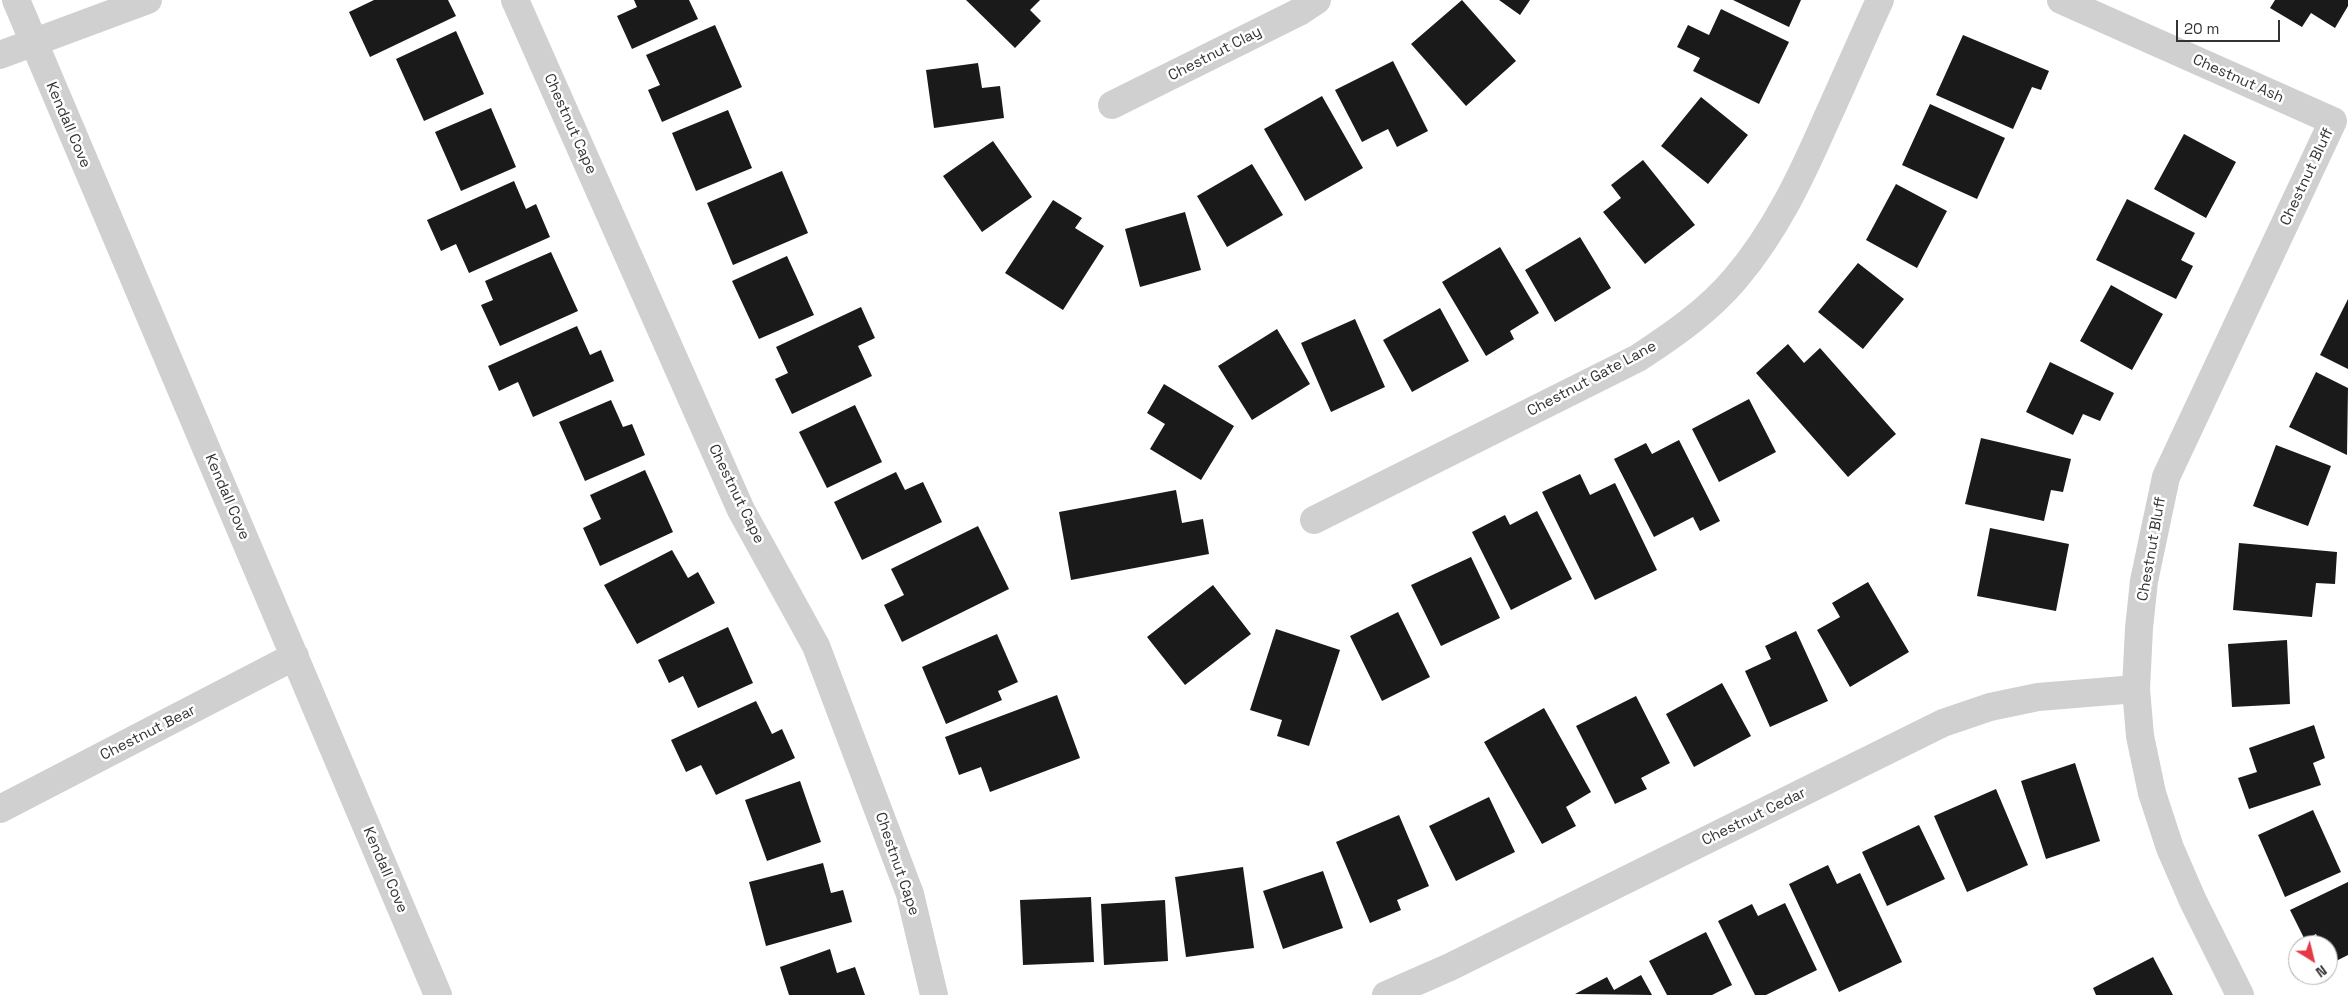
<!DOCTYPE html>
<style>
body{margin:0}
#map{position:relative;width:2348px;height:995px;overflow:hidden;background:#fff;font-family:"Space Grotesk",sans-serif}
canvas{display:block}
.north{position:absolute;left:2288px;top:935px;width:50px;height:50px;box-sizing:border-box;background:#fff;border:1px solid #adadad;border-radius:50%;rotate:144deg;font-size:14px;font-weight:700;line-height:20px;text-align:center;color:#333}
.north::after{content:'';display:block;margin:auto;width:18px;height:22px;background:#e63946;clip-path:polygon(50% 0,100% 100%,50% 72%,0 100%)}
.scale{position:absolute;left:2176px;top:20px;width:104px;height:22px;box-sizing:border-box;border:2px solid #333;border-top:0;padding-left:6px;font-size:15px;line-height:18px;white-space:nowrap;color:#333;-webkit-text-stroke:4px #fff;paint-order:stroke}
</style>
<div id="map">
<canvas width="2348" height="995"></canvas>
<div class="north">N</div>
<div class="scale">20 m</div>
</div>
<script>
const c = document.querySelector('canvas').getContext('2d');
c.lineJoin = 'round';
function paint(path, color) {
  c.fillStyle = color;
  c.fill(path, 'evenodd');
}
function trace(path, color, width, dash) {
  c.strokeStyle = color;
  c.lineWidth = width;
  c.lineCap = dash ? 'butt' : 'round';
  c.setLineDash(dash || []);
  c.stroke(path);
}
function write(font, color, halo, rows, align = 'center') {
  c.font = font + ' "Space Grotesk",sans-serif';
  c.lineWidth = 5;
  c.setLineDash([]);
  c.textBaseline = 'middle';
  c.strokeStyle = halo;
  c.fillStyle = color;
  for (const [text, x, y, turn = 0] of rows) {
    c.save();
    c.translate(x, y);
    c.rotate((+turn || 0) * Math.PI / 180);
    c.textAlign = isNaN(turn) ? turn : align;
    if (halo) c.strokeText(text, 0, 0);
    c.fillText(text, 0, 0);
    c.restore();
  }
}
paint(new Path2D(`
 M374,0h74l8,16 -86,41 -21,-45z
 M634,0h55l9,19 -66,30 -15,-33 20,-9z
 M966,0h74l-10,10 11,11 -26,27z
 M1462,0l54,61 -50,45 -55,-62z
 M1499,0h31l-10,15z
 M1733,0h68l-12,27z
 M2275,0h73v6l-13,22 -24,-15 -9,14 -32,-19z
 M1721,9l68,33 -30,62 -66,-33 7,-13 -23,-11 11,-22 21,10z
 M715,25l27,62 -80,35 -14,-32 12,-5 -14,-30z
 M456,31l28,63 -60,27 -28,-62z
 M1963,35l86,36 -8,19 -9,-3 -19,42 -77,-34z
 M1393,61l35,70 -31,16 -9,-18 -26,13 -27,-52z
 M978,63l4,25 18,-2 4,32 -70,10 -8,-58z
 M1322,96l41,72 -58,33 -41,-72z
 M1701,97l47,38 -40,49 -47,-38z
 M1930,104l75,34 -28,61 -75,-34z
 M491,108l25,59 -55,24 -26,-59z
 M728,110l24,58 -56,23 -24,-58z
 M2184,134l52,28 -30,56 -52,-29z
 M993,141l39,56 -50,35 -39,-56z
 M1643,160l52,65 -50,39 -42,-52 18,-14 -10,-13z
 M1252,164l31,51 -56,32 -30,-51z
 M782,171l26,62 -75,32 -26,-62z
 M514,181l12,28 10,-5 14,33 -81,36 -13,-29 -15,7 -14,-31z
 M1896,184l51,27 -30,57 -51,-28z
 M2127,199l68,34 -14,27 12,6 -17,33 -80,-39z
 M1053,200l29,18 -7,10 29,18 -41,64 -58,-37z
 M1185,212l16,58 -61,17 -15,-58z
 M1580,237l31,51 -56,34 -30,-52z
 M1500,247l39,66 -29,18 4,8 -28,17 -44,-74z
 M551,252l27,59 -78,35 -19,-41 12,-5 -8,-19z
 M787,256l27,59 -55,24 -27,-58z
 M1858,263l46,36 -41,50 -45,-37z
 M2111,285l52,29 -31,56 -52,-29z
 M2348,299v70l-28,-14z
 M861,307l14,31 -17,8 14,30 -80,38 -17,-35 13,-6 -12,-26z
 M1440,308l29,53 -57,31 -29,-52z
 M1355,319l30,68 -54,25 -30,-69z
 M577,326l13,29 11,-5 13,31 -81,36 -15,-35 -19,9 -11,-25z
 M1277,329l33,55 -58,36 -34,-54z
 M1788,344l16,19 16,-15 76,86 -48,43 -92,-104z
 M2050,362l64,31 -14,28 -17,-7 -10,21 -47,-23z
 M2316,372l32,16 -1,67 -58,-28z
 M1164,384l70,42 -33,54 -51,-31 15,-25 -18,-11z
 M1749,399l27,53 -57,30 -27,-53z
 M611,400l12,27 9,-3 13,31 -60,26 -26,-59z
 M855,405l27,57 -55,26 -28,-56z
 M1981,438l90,21 -8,33 -12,-2 -7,31 -79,-17z
 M1679,440l41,81 -20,10 -7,-14 -39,20 -40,-78 32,-16 6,11z
 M2276,445l55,21 -23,60 -55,-20z
 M645,470l28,62 -73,34 -17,-38 18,-9 -11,-24z
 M896,472l9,18 18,-8 19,40 -80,38 -28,-58z
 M1580,474l10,21 25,-12 42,87 -62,30 -53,-108z
 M1176,490l6,33 21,-4 6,35 -138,26 -12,-68z
 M1537,511l35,68 -61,31 -39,-78 33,-17 5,10z
 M978,526l31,63 -107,53 -18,-37 20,-10 -13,-26z
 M1990,528l79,16 -13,67 -79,-15z
 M2239,543l98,9 -2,32 -19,-1 -4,34 -79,-7z
 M672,550l16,28 10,-6 17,31 -78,41 -33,-59z
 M1471,557l29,61 -59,28 -30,-61z
 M1868,582l41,70 -59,35 -33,-57 23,-13 -8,-14z
 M1213,585l38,49 -66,51 -38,-48z
 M1398,612l32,65 -48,24 -32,-65z
 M728,627l25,56 -55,25 -15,-32 -14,7 -11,-23z
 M1276,629l64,21 -31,96 -32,-10 5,-16 -32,-10z
 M1796,631l32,70 -58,26 -25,-56 26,-12 -6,-13z
 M997,634l21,48 -20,9 4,9 -56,24 -24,-57z
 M2287,640l3,64 -58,3 -4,-63z
 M1722,683l29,53 -57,31 -28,-53z
 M1057,695l23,63 -90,34 -9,-25 -22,8 -14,-38z
 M1636,696l34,67 -29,15 6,11 -32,15 -39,-78z
 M756,701l16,33 10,-5 13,29 -79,37 -15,-30 -15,7 -15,-32z
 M1544,708l47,84 -25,15 10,19 -34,18 -58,-102z
 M2314,725l11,33 -12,5 8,22 -72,24 -11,-31 19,-6 -8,-24z
 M2075,763l25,78 -54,18 -25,-78z
 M800,781l21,61 -54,19 -22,-61z
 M1996,789l32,76 -61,27 -33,-76z
 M1489,797l26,55 -59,29 -27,-55z
 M2313,810l28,62 -56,25 -27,-62z
 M1399,815l30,71 -32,14 4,10 -31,13 -34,-81z
 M1919,825l26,54 -58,27 -25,-54z
 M823,863l8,30 12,-3 9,32 -86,24 -17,-64z
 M1828,865l9,19 23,-11 42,89 -63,30 -50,-108z
 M1243,867l11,81 -68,9 -11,-80z
 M1323,871l20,57 -60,21 -20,-58z
 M2348,882v73l-18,9 -2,-5v-14h-7l-5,-11 -11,6 -15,-30z
 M1091,897l3,65 -71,3 -3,-65z
 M1165,900l3,61 -64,4 -3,-61z
 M1785,903l32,67 -51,25h-11l-37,-74 34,-17 6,12z
 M1706,932l26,53 -20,10h-45l-18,-34z
 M830,949l7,24 18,-6 10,28h-76l-9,-28z
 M2153,957l20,38h-77l-3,-7z
 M1641,975l11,20 -77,-1 32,-17 7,13z`), '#1a1a1a');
trace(new Path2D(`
 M16,0l422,995
 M515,0l226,510 75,136 94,248 24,101
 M2061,0l272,121 -167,356 -22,104 -5,47 -3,61 4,47 12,57 18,55 23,53 47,94
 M0,55l148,-55
 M1112,105l187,-93 18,-12
 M1314,520l324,-162c35,-23 70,-47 97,-79 41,-48 67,-104 92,-161 18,-39 35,-79 53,-118
 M0,809l295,-153
 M1386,995l64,-28 493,-244 47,-16 48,-10 98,-8`), '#d0d0d0', 28);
write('15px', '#333', '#fff', [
 ["Chestnut Clay",1215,54,-27],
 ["Chestnut Ash",2238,79,24],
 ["Chestnut Cape",570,124,66],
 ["Kendall Cove",68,125,67],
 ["Chestnut Bluff",2307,177,-65],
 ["Chestnut Gate Lane",1592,379,-28],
 ["Chestnut Cape",736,494,64],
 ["Kendall Cove",227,497,67],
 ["Chestnut Bluff",2152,549,-80],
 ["Chestnut Bear",148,733,-27],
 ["Chestnut Cedar",1754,817,-26],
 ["Chestnut Cape",897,864,71],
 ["Kendall Cove",385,870,67]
]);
</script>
